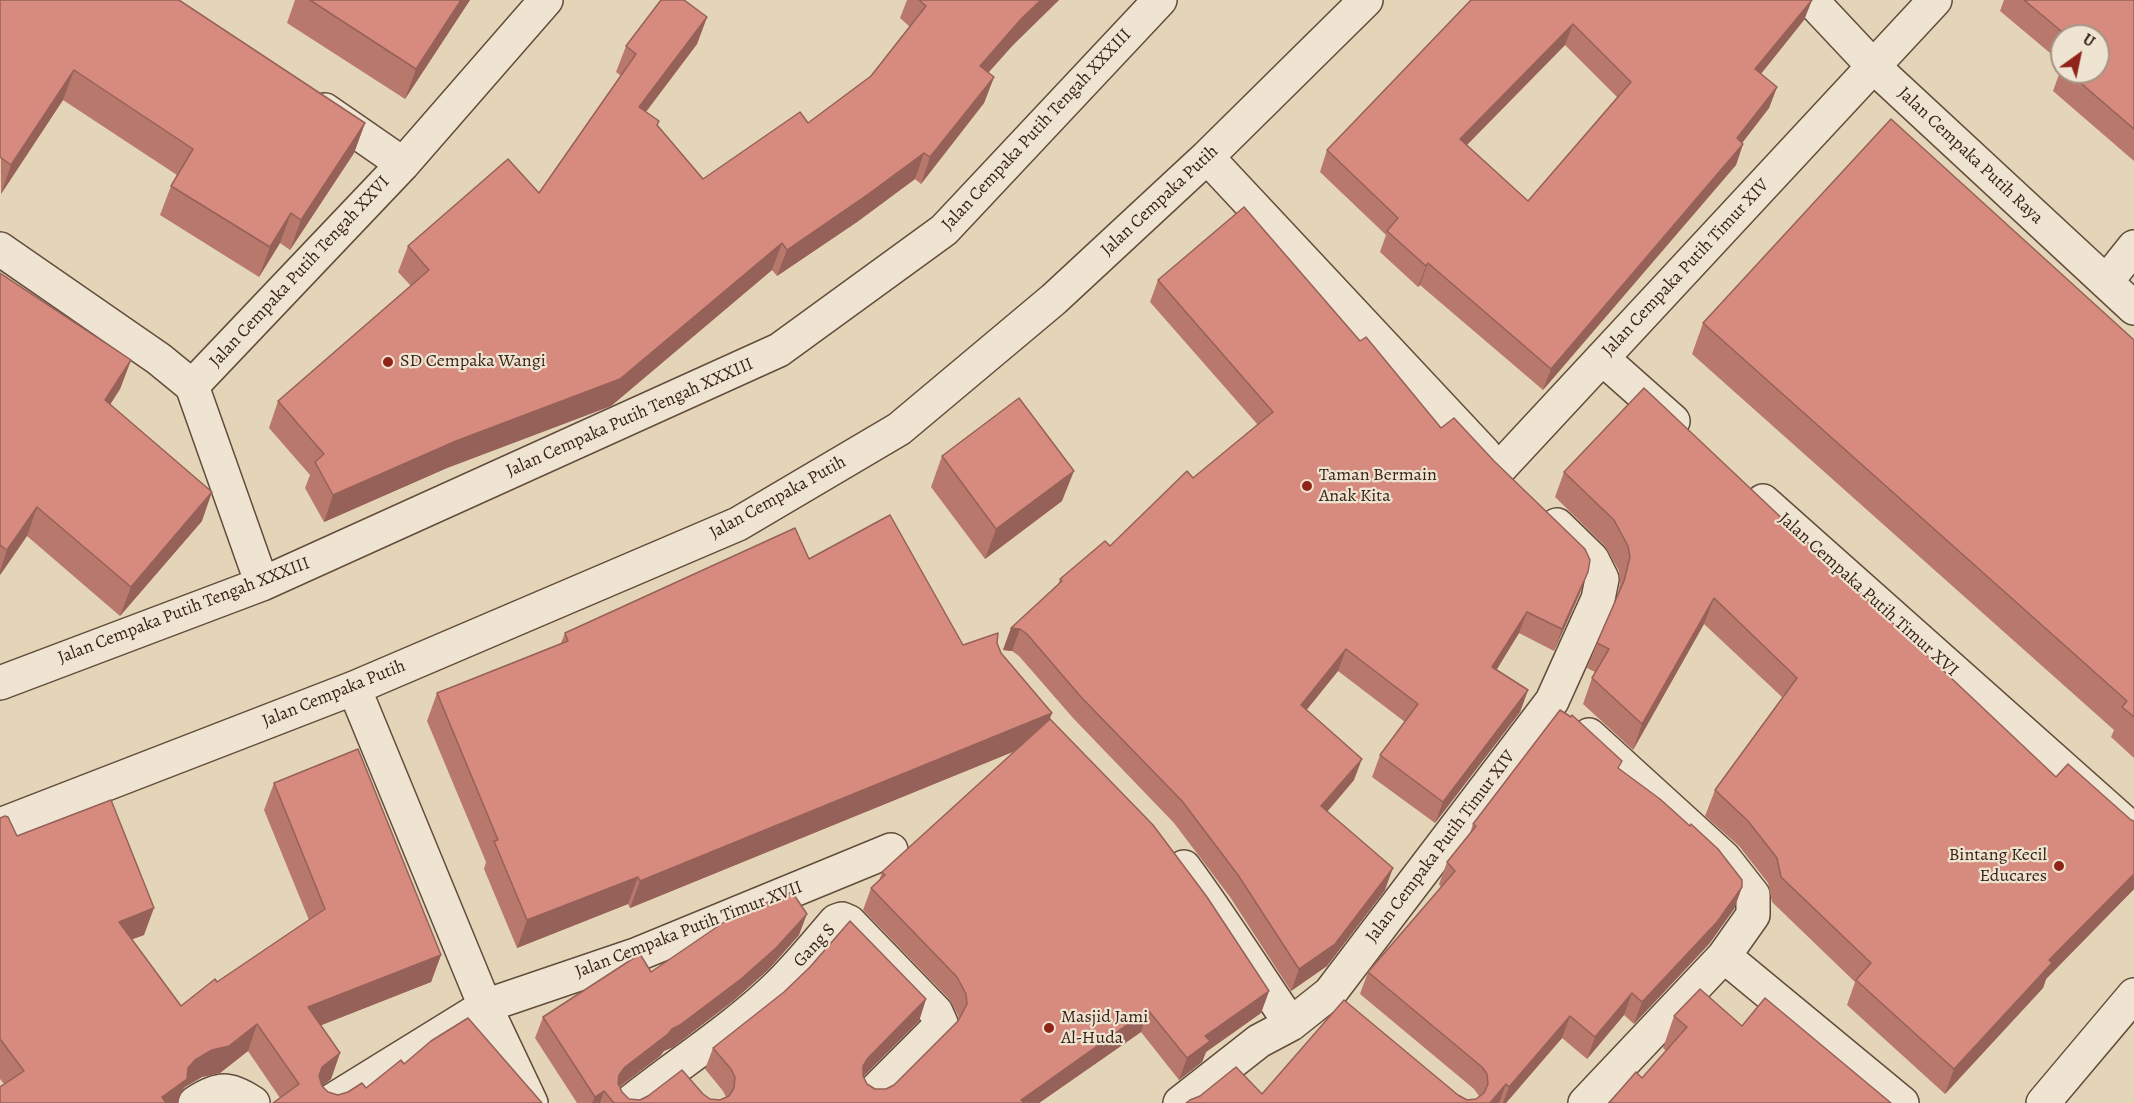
<!DOCTYPE html>
<style>
body{margin:0}
#map{position:relative;width:2134px;height:1103px;overflow:hidden;background:#e5d5b8;font-family:Alegreya,serif}
canvas{display:block}
.north{position:absolute;left:2050px;top:24px;width:60px;height:60px;box-sizing:border-box;background:#eee4d1;border:2px solid #a49585;border-radius:50%;rotate:33deg;font-size:16px;font-weight:700;line-height:24px;text-align:center;color:#361f13}
.north::after{content:'';display:block;margin:auto;width:21px;height:27px;background:#8f2418;clip-path:polygon(50% 0,100% 100%,50% 72%,0 100%)}
</style>
<div id="map">
<canvas width="2134" height="1103"></canvas>
<div class="north">U</div>
</div>
<script>
const c = document.querySelector('canvas').getContext('2d');
c.lineJoin = 'round';
function trace(path, color, width, dash) {
  c.strokeStyle = color;
  c.lineWidth = width;
  c.lineCap = dash ? 'butt' : 'round';
  c.setLineDash(dash || []);
  c.stroke(path);
}
function paint(path, color) {
  c.fillStyle = color;
  c.fill(path, 'evenodd');
}
function write(font, color, halo, rows, align = 'center') {
  c.font = font + ' Alegreya,serif';
  c.lineWidth = 4.5;
  c.setLineDash([]);
  c.textBaseline = 'middle';
  c.strokeStyle = halo;
  c.fillStyle = color;
  for (const [text, x, y, turn = 0] of rows) {
    c.save();
    c.translate(x, y);
    c.rotate((+turn || 0) * Math.PI / 180);
    c.textAlign = isNaN(turn) ? turn : align;
    if (halo) c.strokeText(text, 0, 0);
    c.fillText(text, 0, 0);
    c.restore();
  }
}
const minor = new Path2D(`
 M1811,0l63,67 260,241
 M325,110l78,54
 M1207,157l277,296
 M0,249l159,110 33,27
 M2106,282l28,-35
 M1602,358l71,63
 M1499,469l436,-469
 M1763,501l371,330
 M262,584l-70,-198 211,-222 143,-164
 M0,683l262,-99 517,-234 165,-120 216,-230
 M354,688l131,318 46,97
 M0,825l354,-137 384,-164 161,-95 155,-130 153,-142 159,-157
 M1184,867c38,51 71,105 107,157
 M1724,956l178,147
 M195,1103c24,-16 34,-16 58,0
 M328,1103l157,-97 153,-52 253,-104
 M629,1103c50,-40 106,-75 152,-120 19,-19 37,-41 55,-62l6,-2 7,3 87,90 5,11 -4,6 -64,64
 M1180,1103l79,-62 32,-17 39,-31 222,-292 46,-102 4,-20 -10,-20 -35,-34
 M1585,1103l139,-147 29,-41v-20l-29,-37 -135,-123
 M2043,1103l91,-108`);
trace(minor, '#624c3c', 36);
trace(minor, '#eee4d1', 33);
paint(new Path2D(`
 M0,0l365,123 -11,30 -64,97 -10,-7 -21,34 -99,-62 11,-29 6,-11 -114,-75 -62,94z
 M295,0h175l-65,99 -118,-76z
 M907,0h152l-46,45 -25,28 6,4 -10,26 -63,81 -6,-5 -58,43 -80,54 -5,-6 -161,136 -164,62 -123,54 -19,-34 5,-13 -41,-47 9,-27 133,-115 -13,-14 10,-26 131,-53 82,-117 -5,-4 10,-26 81,-29 -10,27 -51,68 13,9 -2,5 46,53 105,-56 63,-47 39,-49 -10,-9z
 M1471,0h341l-8,20 -43,54 16,13 -8,21 -27,35 1,1 -7,21 -193,225 -123,-105 -2,2 -38,-35 6,-17 -66,-63 7,-22zM1565,45l52,52 -89,104 -61,-56z
 M2004,0h130v161l-81,-70 9,-25v6h36v-36h-36v27l-62,-52z
 M0,273l131,87 -11,29 -10,16 92,116 -82,95 -93,-80 -27,39z
 M1158,280l202,61 81,87 139,165 -26,58 -35,-18 -23,37 32,20 -8,22 -85,111 -63,-46 8,-22 25,-33 -67,-51 -32,39 48,70 -27,32 58,78 -58,76 -36,25 -61,-94 -56,-74 -101,-105 -54,-62 -7,-5 -9,-1 8,-22 47,-43 2,-6 50,-33 148,-121 -108,-123z
 M1703,323l431,17v418l-23,-21 3,-7 -422,-376z
 M942,456l120,45 -77,58 -54,-72z
 M1564,472l492,305 78,44v68l-88,90 -3,9 -98,106 -98,-89 8,-23 -83,-80 -4,-19 -29,-37 -34,-30 10,-26 68,-92 -79,-74 -71,126 -50,-46 9,-26 3,-6 -8,-4 10,-25 20,-46 3,-14 -1,-12 -14,-25 -50,-49z
 M809,559l154,86 34,-2 4,10 49,67 219,271 -8,22 -55,39 -4,10 -23,18 -38,-48 -102,71h-462l-42,-65 8,-21 108,-45 148,-37 -31,35 -35,31 -60,46 -9,4 -4,5 -40,31 2,5 7,7 11,1 63,-6 7,5 10,1 6,-3 -3,-6 -18,-22 8,-21 213,-49 -7,22 -56,55 4,8 8,5h11l8,-4 65,-65 -1,-5 -9,-16 -86,-89 8,-22 8,-7 3,-9 133,-121 -385,157 -2,-4 -111,44 -33,-79 2,-7 -59,-141 10,-28 124,-50 4,-10z
 M1619,769l123,118 -8,22 -25,35 -75,80 -10,-9 -37,44 -25,-21 -56,65h-320l76,-9 196,1 9,5 9,-1 3,-3 -5,-7 -114,-95 8,-22 73,-85 -2,-3 8,-22 23,-29 3,-9z
 M274,783l167,172 -10,27 -110,43 19,28 -9,26 -9,7 6,6 10,3 28,-7 38,-24 138,39 -262,-5 -32,-47 -28,22 -18,4 -17,10 -3,3 -178,-6 -4,-5v-261l17,18 127,99 -12,4 49,67 128,-86 -45,-110z
 M1674,1016l68,10 -100,52 24,-27 -3,-3z`), '#b9786c');
paint(new Path2D(`
 M461,0h9l-65,99 11,-30z
 M1041,0h18l-46,45 -43,48 10,-27 42,-48z
 M1812,0l-8,20 -57,71 8,-22z
 M707,17l-10,27 -68,90 10,-27z
 M1573,24l-8,21 -113,115 8,-21z
 M74,70l-11,30 -62,94 10,-29z
 M994,77l-10,26 -63,81 9,-27z
 M1777,87l-8,21 -40,52 8,-22z
 M365,123l-11,30 -64,97 11,-30z
 M1743,144l-7,21 -193,225 8,-21z
 M924,153l-9,26 -58,43 -80,54 10,-26z
 M291,213l-11,30 -21,34 11,-30z
 M782,243l-10,27 -161,136 -164,62 -123,54 9,-27z
 M1428,263l-8,22 -2,2 8,-21z
 M131,360l-11,29 -26,40 11,-29z
 M1074,471l-12,30 -77,58 11,-30z
 M212,492l-10,29 -82,95 11,-29z
 M37,507l-10,29 -27,39v-4l7,-21z
 M1588,572l-8,21 -26,58 8,-22z
 M1714,598l-10,26 -71,126 9,-26z
 M1527,612l-8,21 -34,56 7,-22z
 M1011,628l9,1 -8,22 -9,-1z
 M1346,649l-8,22 -45,56 8,-22z
 M1528,690l-8,22 -85,111 8,-21z
 M1052,713l-10,27 -412,168 10,-27z
 M1362,759l-8,21 -41,48 8,-22z
 M1393,868l-8,22 -58,76 -36,25 8,-22z
 M2134,874v15l-88,90 -3,9 -98,106 9,-25 95,-109z
 M638,877l-10,27 -111,44 10,-28z
 M1742,887l-8,22 -25,35 -75,80 8,-22z
 M154,908l-10,27 -35,13 10,-26z
 M807,914l-8,21 -31,35 -35,31 -60,46 -9,4 -4,5 -43,32 2,-13 6,-8 47,-38z
 M441,955l-10,27 -132,52 9,-27z
 M1269,991l-8,22 -55,39 -4,10 -23,18 8,-22 18,-22z
 M1632,993l-8,22 -37,44 8,-22z
 M926,999l-7,22 -59,59 3,-14 5,-8z
 M1148,1010l-7,22 -102,71h-19l1,-3z
 M1570,1016l-8,22 -56,65h-3l6,-16z
 M257,1024l-9,27 -28,22 -18,4 -17,10 -3,3 -4,13h-18l2,-6 33,-37z
 M340,1053l-9,26 -19,15 10,-27z
 M1506,1084l-7,19h-9z
 M604,1091l-4,12h-8l3,-6z`), '#966158');
const building = new Path2D(`
 M0,0h179l186,123 -64,97 -10,-7 -21,34 -99,-61 22,-37 -119,-79 -63,95 -11,-8z
 M310,0h151l-45,69z
 M661,0h23l23,17 -68,90 20,14 -2,4 46,54 97,-67 8,11 63,-47 55,-70 -7,-6h122l-19,18 -42,48 14,11 -64,80 -6,-4 -57,42 -80,55 -5,-7 -162,136 -164,62 -123,54 -18,-33 9,-8 -46,-53 151,-131 -21,-24 100,-87 31,34 97,-139 -10,-8z
 M1471,0h341l-57,69 22,18 -40,51 6,6 -192,225 -123,-106 -2,3 -39,-35 11,-13 -71,-68zM1573,24l58,58 -103,119 -68,-62z
 M2024,0h110v129l-66,-57h30v-36h-31z
 M1891,119l243,221v377l-12,-10 5,-6 -424,-378z
 M1244,207l116,134 6,-4 75,91 13,-10 40,43 91,88 5,11 -2,12 -26,57 -35,-17 -35,55 36,23 -85,112 -63,-47 38,-51 -72,-55 -45,56 61,54 -41,47 72,62 -58,76 -36,25 -61,-94 -56,-74 -101,-104 -54,-63 -7,-5 -9,-1 51,-47 -2,-2 45,-38 5,5 77,-75 6,7 80,-66 -115,-132z
 M0,273l131,87 -26,40 107,92 -81,95 -94,-80 -30,43 -7,-5z
 M1644,388l412,389 12,-13 63,56 3,1v53l-85,86 3,3 -98,106 -98,-89 15,-17 -90,-86 -4,-19 -29,-37 -33,-31 82,-112 -83,-80 -72,126 -50,-46 17,-29 -12,-6 27,-62 6,-24 -2,-11 -14,-26 -50,-48z
 M1019,398l55,73 -78,58 -54,-73z
 M890,515l73,130 35,-12 -1,10 4,10 51,60 -412,168 -2,-4 -111,43 -33,-79 4,-1 -61,-147 131,-52 -3,-8 230,-105 14,31z
 M1560,710l11,7 1,-2 50,46 -4,7 42,31 30,27 1,-2 27,25 24,31v7l-25,35 -75,80 -10,-9 -37,44 -25,-21 -61,71 -3,-3 -16,19h-304l4,-3 10,-4 36,-29 26,27 82,-94 114,95 9,5 9,-1 8,-6 4,-9 -1,-10 -5,-7 -114,-95 87,-101 -8,-9 29,-36 -3,-2z
 M1050,719l103,106 54,72 62,94 -64,45 5,5 -23,17 -39,-48 -127,90 3,3h-410l-10,-12 -9,6 -52,-80 97,-63 11,18 79,-54 62,-26 15,22 -31,34 -35,31 -61,46 -8,4 -4,5 -43,33 -6,8 -1,8 4,9 7,7 11,1 8,-4 34,-26 21,24 7,5 10,1 9,-4 5,-8 1,-11 -4,-8 -18,-21 71,-56 26,-25 40,-46 76,78 -58,59 -5,8v10l4,8 8,5h11l8,-4 64,-64 9,-17 -1,-10 -9,-17 -86,-89 14,-13 -3,-3z
 M358,749l83,206 -133,52 32,46 -18,14 -3,9 3,10 6,6 10,3 10,-3 14,-9 4,5 35,-28 3,4 27,-23 37,-23 74,85h-269l26,-19 -42,-60 -28,22 -17,4 -17,10 -7,8 -1,11 -25,18 4,6h-166v-16l24,-16 -24,-32v-221l5,-2 3,1 9,19 94,-36 43,108 -35,14 62,84 34,-27 2,3 108,-73 -51,-126z
 M1700,989l42,37 23,-28 126,105h-282l27,-31 6,6 45,-51 -13,-11z`);
paint(building, '#d78b7e');
trace(building, '#966158', 1.5);
for (const [x, y, r, color] of [
 [388,362,6,"#8f2418"],
 [1307,486,6,"#8f2418"],
 [2059,866,6,"#8f2418"],
 [1049,1028,6,"#8f2418"]
]) {
  const dot = new Path2D();
  dot.arc(x, y, r, 0, 2 * Math.PI);
  c.fillStyle = color;
  c.fill(dot);
  trace(dot, '#eee4d1', 2);
}
write('18px', '#361f13', '#eee4d1', [
 ["Jalan Cempaka Putih Tengah XXXIII",1037,130,-47],
 ["Jalan Cempaka Putih Raya",1970,156,43],
 ["Jalan Cempaka Putih",1160,201,-43],
 ["Jalan Cempaka Putih Timur XIV",1686,268,-47],
 ["Jalan Cempaka Putih Tengah XXVI",300,272,-47],
 ["Jalan Cempaka Putih Tengah XXXIII",630,418,-24],
 ["Jalan Cempaka Putih",778,498,-29],
 ["Jalan Cempaka Putih Timur XVI",1868,595,42],
 ["Jalan Cempaka Putih Tengah XXXIII",184,611,-21],
 ["Jalan Cempaka Putih",334,694,-22],
 ["Jalan Cempaka Putih Timur XIV",1441,847,-53],
 ["Jalan Cempaka Putih Timur XVII",689,930,-21],
 ["Gang S",815,946,-47]
]);
write('18px', '#361f13', '#eee4d1', [
 ["SD Cempaka Wangi",400,362],
 ["Taman Bermain",1319,476],
 ["Anak Kita",1319,497],
 ["Bintang Kecil",2047,856,"right"],
 ["Educares",2047,877,"right"],
 ["Masjid Jami",1061,1018],
 ["Al-Huda",1061,1039]
], 'left');
</script>
